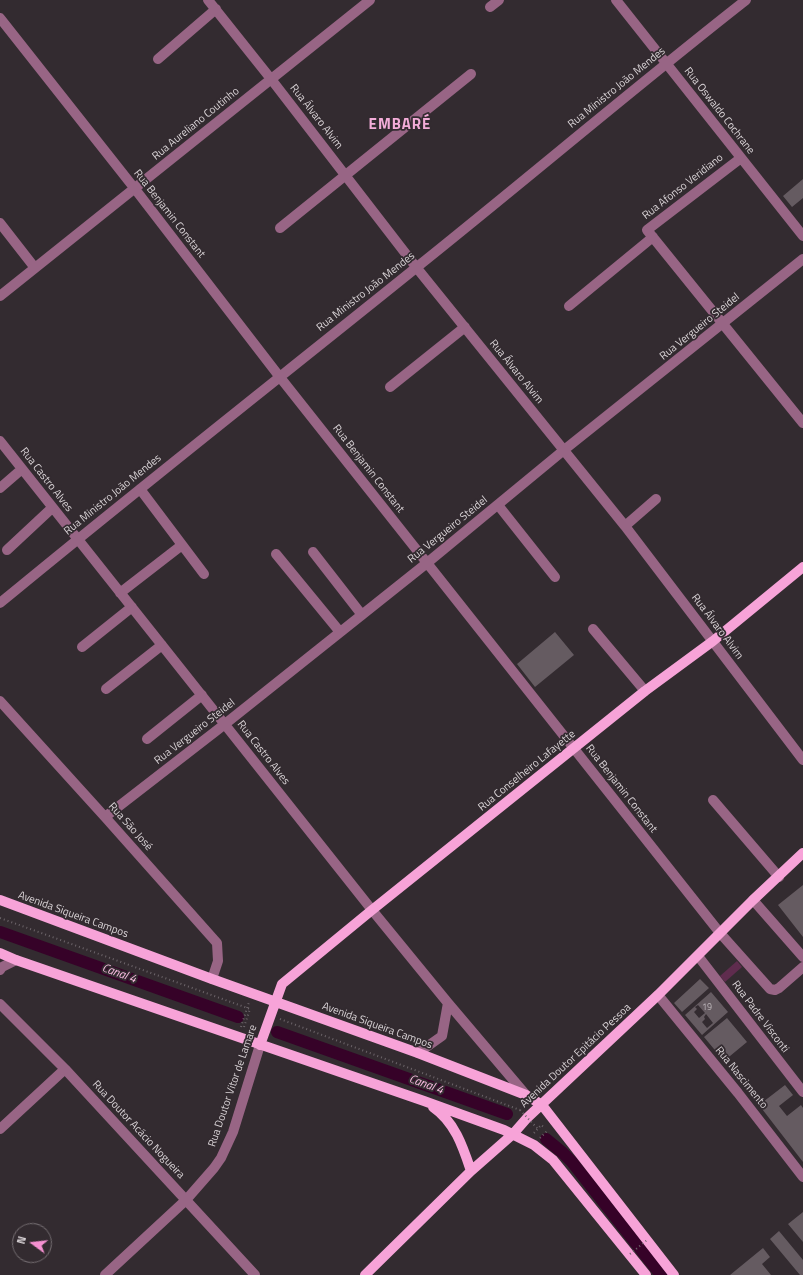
<!DOCTYPE html>
<meta charset="utf-8">
<style>
body{margin:0}
#map{position:relative;width:803px;height:1275px;overflow:hidden;background:#332b30;font-family:"Titillium Web",sans-serif}
canvas{display:block}
.north{position:absolute;left:12px;top:1223px;width:40px;height:40px;box-sizing:border-box;background:#332b30;border:1px solid #756e72;border-radius:50%;rotate:285deg;font-size:11px;font-weight:700;line-height:16px;text-align:center;color:#d9d3d6}
.north::after{content:'';display:block;margin:auto;width:14px;height:18px;background:#f590d1;clip-path:polygon(50% 0,100% 100%,50% 72%,0 100%)}
</style>
<div id="map">
<canvas width="803" height="1275"></canvas>
<div class="north">N</div>
</div>
<script>
const c = document.querySelector('canvas').getContext('2d');
c.lineJoin = 'round';
function paint(path, color) {
  c.fillStyle = color;
  c.fill(path, 'evenodd');
}
function trace(path, color, width, dash) {
  c.strokeStyle = color;
  c.lineWidth = width;
  c.lineCap = dash ? 'butt' : 'round';
  c.setLineDash(dash || []);
  c.stroke(path);
}
function write(font, color, halo, rows, align = 'center') {
  c.font = font + ' "Titillium Web",sans-serif';
  c.lineWidth = 3.5;
  c.setLineDash([]);
  c.textBaseline = 'middle';
  c.strokeStyle = halo;
  c.fillStyle = color;
  for (const [text, x, y, turn = 0] of rows) {
    c.save();
    c.translate(x, y);
    c.rotate((+turn || 0) * Math.PI / 180);
    c.textAlign = isNaN(turn) ? turn : align;
    if (halo) c.strokeText(text, 0, 0);
    c.fillText(text, 0, 0);
    c.restore();
  }
}
paint(new Path2D(`
 M737,961l5,6 -17,15 -5,-6z`), '#5f2c4e');
trace(new Path2D(`
 M0,932l238,85
 M277,1032l230,82
 M546,1139l17,14 9,9 89,113`), '#360228', 12);
paint(new Path2D(`
 M803,179v19l-11,9 -9,-11z
 M555,632l19,23 -39,32 -18,-23z
 M803,885v52l-25,-32z
 M700,979l9,9 -27,24 -8,-9z
 M711,992l17,20 -26,23 -17,-20zM698,1005l7,8 -6,5 -5,-6 3,-3 -2,-2zM706,1014l7,9 -6,5 -5,-6 3,-3 -1,-2z
 M727,1018l20,24 -23,19 -20,-24z
 M785,1085l8,10 -14,11 8,10 14,-11 2,3v54l-44,-57z
 M803,1212v30l-15,-18z
 M779,1231l24,29v15h-3l-30,-36z
 M763,1248l7,9 -8,7 9,11h-41z`), '#655b61');
trace(new Path2D(`
 M0,918l250,91 -6,18h1
 M280,1019l240,91
 M241,1027l8,-25
 M534,1133l7,-8 4,3
 M540,1138l8,-8`), '#6d656a', 2, [1, 3]);
trace(new Path2D(`
 M208,0l63,79 145,188 209,259 178,234
 M616,0l187,236
 M490,7l9,-7
 M0,18l135,171 144,187 441,557 50,56 5,1 4,-2 24,-21
 M158,59l58,-50
 M741,158l-94,72 156,193
 M0,223l35,45
 M280,228l191,-154
 M0,296l370,-296
 M569,306l84,-69
 M390,387l75,-60
 M0,441l372,469 76,93 78,92
 M0,488l22,-19
 M140,489l64,85
 M498,505l57,72
 M625,526l31,-27
 M7,550l45,-42
 M313,552l49,63
 M276,554l64,78
 M120,593l62,-48
 M0,603c138,-114 278,-224 417,-336 110,-88 218,-180 329,-267
 M593,629l52,62
 M82,647l50,-40
 M106,689l56,-44
 M0,701l105,116 112,126 1,18 -6,18
 M147,739l55,-44
 M713,800l66,77
 M105,817l120,-93 202,-161 137,-113 239,-191
 M753,900l50,57
 M698,956l105,136
 M0,970l2,-3 14,-7
 M658,995l80,98 65,84
 M0,1004l65,65 190,206
 M418,1053l24,-17 6,-33
 M0,1129l65,-60
 M105,1275l81,-75 28,-32 7,-10 12,-26 27,-87`), '#986585', 10);
trace(new Path2D(`
 M0,900l212,79 206,74 108,42 16,10 132,170
 M0,953l16,7 408,141 80,29 30,15 19,15 93,115
 M260,1045l22,-61 90,-74 273,-219 68,-50 90,-74
 M433,1107c22,15 30,40 38,64
 M365,1275l106,-104 42,-37 14,-16 131,-123 95,-95 50,-47`), '#f7a3d8', 10);
trace(new Path2D(`
 M520,1110l18,19
 M630,1254l17,-14`), '#6d656a', 2, [1, 3]);
write('9px', '#bcb5b9', null, [
 ["19",707,1008]
]);
write('11px', '#d9d3d6', '#332b30', [
 ["Rua Ministro João Mendes",617,88,-39],
 ["Rua Oswaldo Cochrane",719,111,52],
 ["Rua Álvaro Alvim",316,117,52],
 ["Rua Aureliano Coutinho",196,124,-39],
 ["Rua Afonso Veridiano",683,187,-38],
 ["Rua Benjamin Constant",169,214,52],
 ["Rua Ministro João Mendes",366,292,-38],
 ["Rua Vergueiro Steidel",700,327,-39],
 ["Rua Álvaro Alvim",516,372,51],
 ["Rua Benjamin Constant",368,469,52],
 ["Rua Castro Alves",46,480,52],
 ["Rua Ministro João Mendes",113,495,-39],
 ["Rua Vergueiro Steidel",448,530,-39],
 ["Rua Álvaro Alvim",717,627,53],
 ["Rua Vergueiro Steidel",195,732,-38],
 ["Rua Castro Alves",263,753,52],
 ["Rua Conselheiro Lafayette",527,771,-39],
 ["Rua Benjamin Constant",621,789,52],
 ["Rua São José",130,827,48],
 ["Avenida Siqueira Campos",73,915,20],
 ["Rua Padre Visconti",760,1017,53],
 ["Avenida Siqueira Campos",377,1026,20],
 ["Avenida Doutor Epitácio Pessoa",576,1056,-43],
 ["Rua Nascimento",741,1078,51],
 ["Rua Doutor Vitor de Lamare",233,1086,-71],
 ["Rua Doutor Acácio Nogueira",138,1130,47]
]);
write('italic 12px', '#fdbee4', '#332b30', [
 ["Canal 4",119,974,20],
 ["Canal 4",426,1085,20]
]);
c.letterSpacing = '1px';
write('bold 15px', '#f3acd8', '#332b30', [
 ["EMBARÉ",400,125]
]);
c.letterSpacing = '0px';
</script>
